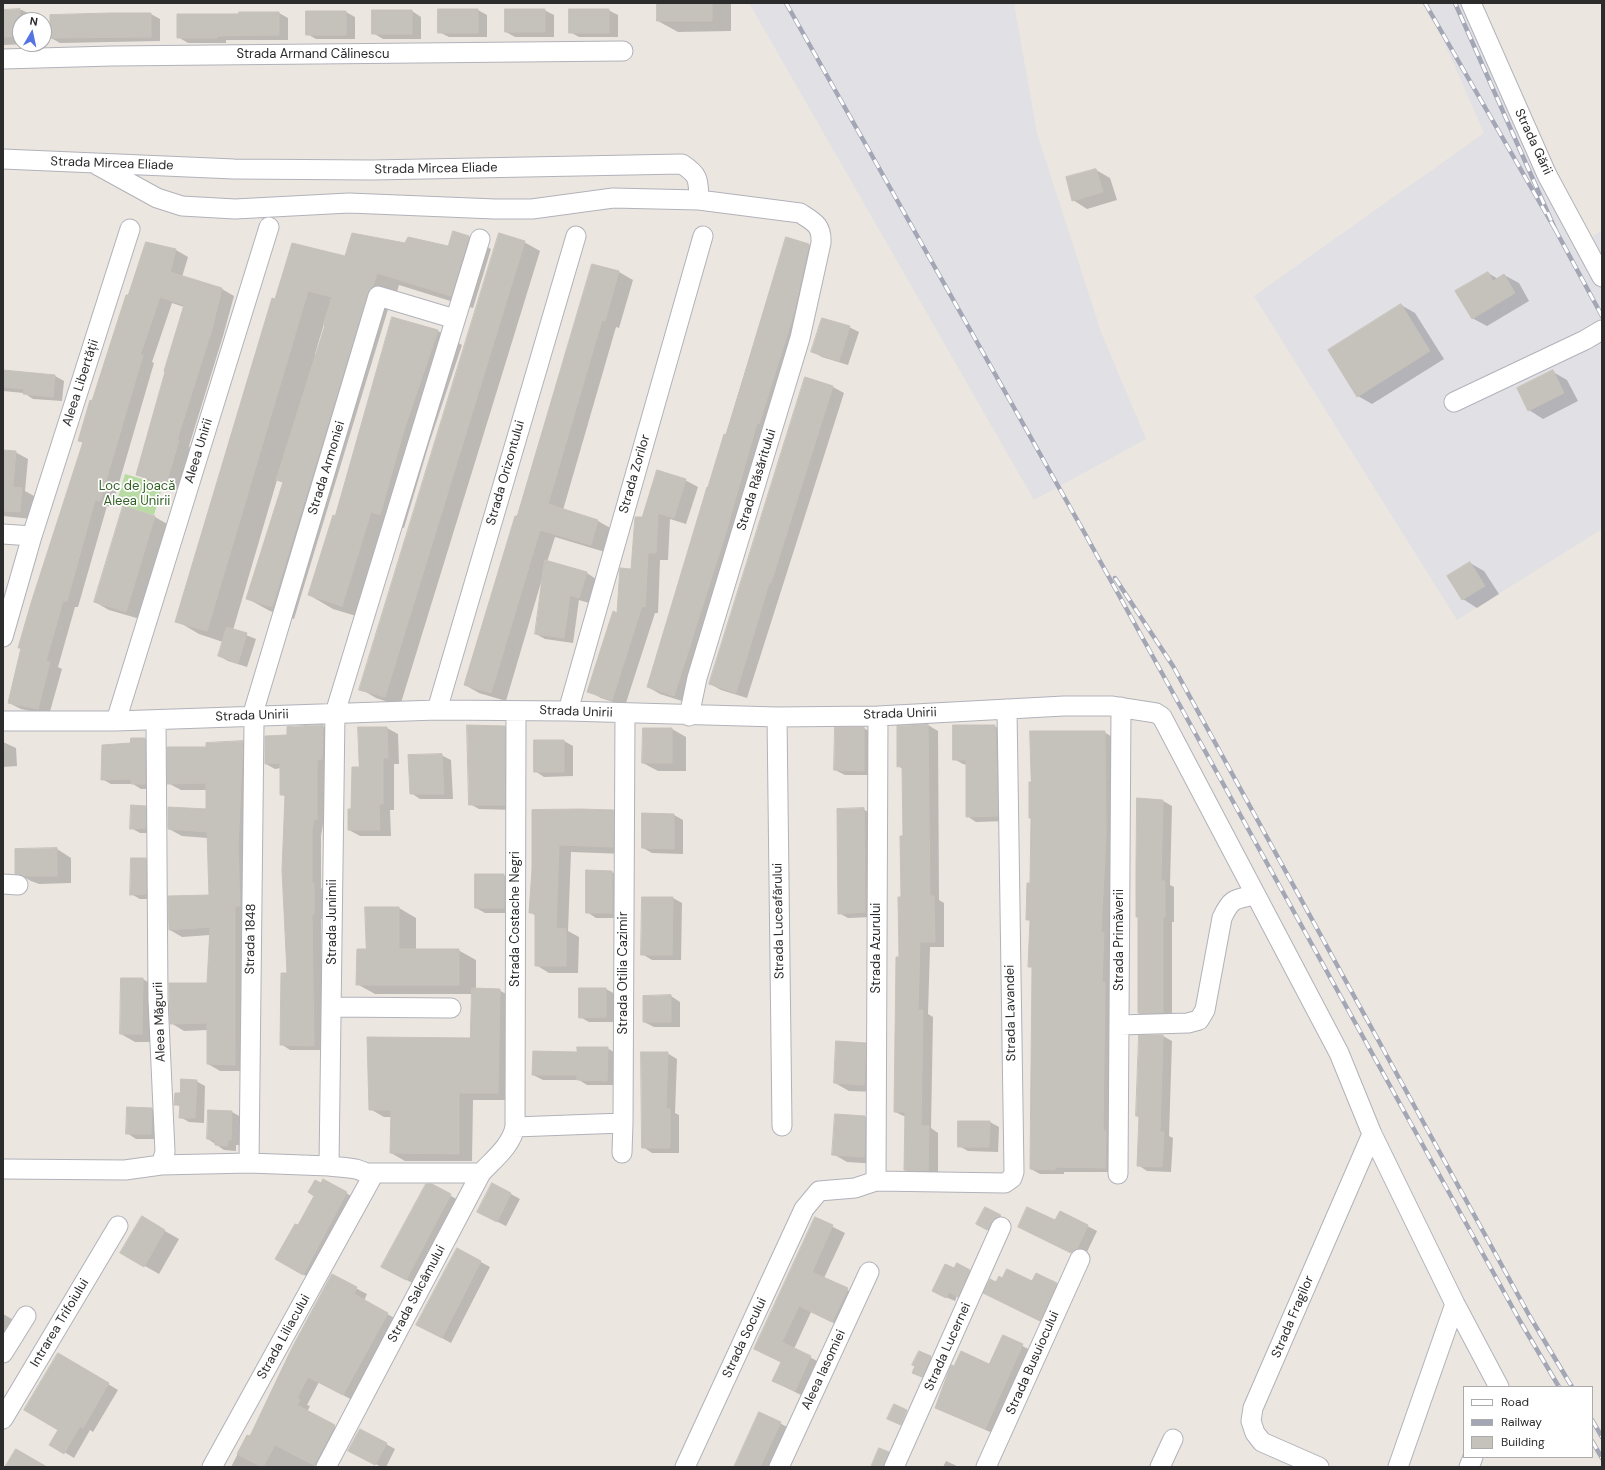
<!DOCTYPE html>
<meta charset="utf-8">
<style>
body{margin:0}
#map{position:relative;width:1605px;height:1470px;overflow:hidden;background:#ece6e0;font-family:"DM Sans",sans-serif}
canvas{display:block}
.frame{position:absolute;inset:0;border:4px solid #2c2c2c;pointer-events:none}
.legend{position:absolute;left:1463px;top:1386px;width:130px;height:72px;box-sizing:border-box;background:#fff;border:1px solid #ababab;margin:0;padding:5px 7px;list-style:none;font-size:12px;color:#2c2c2c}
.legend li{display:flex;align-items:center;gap:8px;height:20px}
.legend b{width:20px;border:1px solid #ababab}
.north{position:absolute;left:12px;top:12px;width:40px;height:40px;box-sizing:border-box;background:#fff;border:1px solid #ababab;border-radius:50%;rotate:9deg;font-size:11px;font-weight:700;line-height:16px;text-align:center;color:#2c2c2c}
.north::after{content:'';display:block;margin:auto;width:14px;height:18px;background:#5574e4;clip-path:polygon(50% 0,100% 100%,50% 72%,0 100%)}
</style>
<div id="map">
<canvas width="1605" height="1470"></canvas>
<div class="frame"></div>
<ul class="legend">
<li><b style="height:5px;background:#fff"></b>Road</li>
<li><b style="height:5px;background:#a3a6b4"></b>Railway</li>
<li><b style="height:11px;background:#c5c1bb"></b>Building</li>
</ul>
<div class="north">N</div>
</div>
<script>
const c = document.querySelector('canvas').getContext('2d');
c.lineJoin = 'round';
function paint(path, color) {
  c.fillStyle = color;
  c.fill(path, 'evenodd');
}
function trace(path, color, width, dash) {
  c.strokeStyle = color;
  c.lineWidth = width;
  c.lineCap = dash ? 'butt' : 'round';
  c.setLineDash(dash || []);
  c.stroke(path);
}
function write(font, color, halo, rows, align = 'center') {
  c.font = font + ' "DM Sans",sans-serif';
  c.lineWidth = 3.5;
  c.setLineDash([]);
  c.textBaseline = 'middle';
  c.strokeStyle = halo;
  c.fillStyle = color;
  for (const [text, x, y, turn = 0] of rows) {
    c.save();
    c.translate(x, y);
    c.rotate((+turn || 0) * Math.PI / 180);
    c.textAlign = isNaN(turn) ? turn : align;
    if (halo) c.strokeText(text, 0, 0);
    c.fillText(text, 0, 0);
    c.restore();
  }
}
paint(new Path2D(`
 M749,3h265l23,130 64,199 45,107 -112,61z
 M1427,3h38l112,244 25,-17v299l-145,91 -203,-324 230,-163z`), '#e1e0e5');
paint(new Path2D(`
 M125,474l38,11 -9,30 -38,-11z`), '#b8dba4');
paint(new Path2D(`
 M658,3h73v28l-53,1 -20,-11z
 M22,10l15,8v2h-17v24h8l-25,1v-34z
 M478,10l9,5v22h-38l-10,-5z
 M544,10l10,5v22h-39l-9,-5z
 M608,10l10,5v22h-39l-9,-5z
 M412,11l9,6v22h-38l-10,-6z
 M346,12l9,5v22h-39l-9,-5z
 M279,13l9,5v22h-62v3h-38l-10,-6v-22z
 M151,14l9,5v22l-100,2 -9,-5z
 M1096,170l14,8 7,22 -30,9 -14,-9 -6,-22z
 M454,232l15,5 22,12 -18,59 -74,-23 -4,14 -6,7 -95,313 -24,-8 -22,-12 36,-116 -7,-3 -44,150 23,9 -9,28 -19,-6 -9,-5 4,-14 -24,-8 -22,-13 98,-321 71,-43 60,-13 43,3zM324,324l2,1 -9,30 -2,-1z
 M786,238l23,7 12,7 -136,450 -25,-8 -12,-7z
 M524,242l16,9 -140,455 -24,-8 -15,-9z
 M146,243l30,7 12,7 -6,20 40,12 12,7 -11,40 -34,110 1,2 -12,42 -29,-9 -12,-7 47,-167 -12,-4 -20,59 2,1 -42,144 -5,-1 -29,101h-3l-17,60 4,2 -13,46 -28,-6 -12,-6 74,-260 -4,-3z
 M592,265l27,7 14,8 -14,48 -3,-1 -53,183 35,11 14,8 -7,23 -50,-15 -8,25 40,11 9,6 -7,24 -10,-3 -6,43 -28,-4 -9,-5 6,-55 -36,122 -27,-8 -14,-8 53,-167z
 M1488,273l10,6 6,-4 15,8 10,18 -42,25 -15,-8z
 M1401,305l14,8 29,46 -72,45 -14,-8z
 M393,319l45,12 24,14 -33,99 -25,84 -8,-2 -30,93 -33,-10 -24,-14 27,-78z
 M849,327l10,5 -11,33 -26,-8 -9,-5z
 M3,371l52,5 9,5 -2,20 -29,-2 -9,-6 -21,-2z
 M1553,372l14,8 11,21 -35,18 -14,-9z
 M833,387l11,6 -97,305 -26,-8 -11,-6z
 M3,451l12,1 13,7 -3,32 9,5 -2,23 -29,-3z
 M685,480l13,7 -12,37 -16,-5 -2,41h-8l-2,53h-3l-30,93 -24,-8 -13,-7 30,-77 14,-44 11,-52z
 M124,507l31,10 14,8 -29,94 -31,-9 -14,-8z
 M1470,563l14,8 15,23 -22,14 -14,-9 -15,-23z
 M928,725l10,6 1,169 5,3v44h-14l-2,67 5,3 -2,111 7,5v43h-23l-10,-6 1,-53 -11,-5 9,-275 -1,-68 -5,-3v-39z
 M323,726l9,5 -6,93h-3l-2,12v52l2,2v29h-2l2,131h-33l-9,-6 7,-70 -2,-177 -5,-3v-26l-6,1 -9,-5 22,-28v-8z
 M994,726l10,5 3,90 -31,1 -9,-6v-51l-4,-1 -9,-5z
 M505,727l9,5v78l-35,-1 -9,-5z
 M387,728l11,6 1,30h-5v46h-4l1,26h-31l-11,-6 11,-62z
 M864,728l9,6v41h-28l-10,-5z
 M672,729l14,8v34h-28l-15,-8z
 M1104,732l10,6 1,102 -5,98 3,1 1,233h-50v2h-24l-9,-5 2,-201 -4,-2 2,-45 -4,-2 4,-35 1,-65 -2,-1z
 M145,739l9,6v44h-13l-8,-5h-22l-9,-5 29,-35z
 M564,741l9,5v30l-29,1 -9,-6z
 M3,742l13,6 1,18 -14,1z
 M243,742l12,8 -8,321h-27l-12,-7v-34l-24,1 -13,-8 37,-39 2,-49 -28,2 -12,-7 40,-34 -2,-58 -26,-2 -13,-7 38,-19v-20h-26l-13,-7 39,-35z
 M441,755l10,5 2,39h-33l-9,-6z
 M1163,801l9,5 -2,79 4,2v35h-2v96h-24l-9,-5v-95l-2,-1z
 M145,807l10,5v21h-15l-9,-5z
 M863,809l10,6 1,102 -26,1 -9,-5z
 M533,811h80l13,7v36l-55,-2 -3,79 11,6 -1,36h-29l-13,-8v-49l-6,-4 3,-43z
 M643,814l31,1 9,5v34l-31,-1 -9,-5z
 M57,849l14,9v25l-32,1 -8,-3 -15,-8z
 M146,859l9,6v34h-15l-9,-5z
 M587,871l25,1 9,5v41h-25l-9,-6z
 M503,875l10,6v32h-28l-9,-5z
 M643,898h30l9,5 -1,57h-29l-10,-6z
 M399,908l17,10v32h42l18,10v29l23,1 14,8 -1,102h-39l-1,61h-67l-14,-8 1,-36h-8l-14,-8 101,-69 2,-46h-98l-18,-10 10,-34z
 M122,979h21l14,9 -1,54h-21l-14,-8z
 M606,989l9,5v28h-26l-9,-5z
 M671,996l9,6v25h-26l-10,-5z
 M1140,1036h23l9,5 -3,95 4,2 -2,34 -24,-1 -9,-6 2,-47 -3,-2z
 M865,1044l14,8 -1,40 -29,-1 -14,-8z
 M607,1048l10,6 -1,31h-29l-8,-5h-36l-10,-5 45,-22z
 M667,1053l10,6 -2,54 4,2v38h-27l-9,-6z
 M196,1081l9,5 -1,37 -15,-1 -9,-5 1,-10 -6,-3z
 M152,1109l9,5 -1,25h-24l-9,-6z
 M232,1112l9,5 -1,28h-4v6l-12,-1 -16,-11z
 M836,1115l29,2 14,8 -1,39 -31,-2 -14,-8z
 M990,1122l9,5 -1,25 -30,-1 -9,-5z
 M431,1185l31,17 -44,84 -23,-12z
 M346,1193l12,7 -43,81 -39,-22 22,-32z
 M511,1194l9,5 -14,27 -18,-9z
 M985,1208l24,13 -5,2 -7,12 -20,-11z
 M1060,1212l37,19 -11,23 -5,4 -52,-26 27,-10z
 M142,1218l37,21 -20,35 -37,-21z
 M815,1218l30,15 -21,45 35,18 -15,32 -33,-16 -17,37 29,15 -16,34 -34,-17 9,-19 -14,-7z
 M457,1249l33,18 -39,76 -24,-13z
 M955,1269l14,2 9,4 -12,26 -9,-5 -2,5 -14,-6z
 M1036,1274l33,17 -17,36 -67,-34 11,-9 36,-2z
 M332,1276l35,18 -3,7 34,19 -44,81 -35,-19 -12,23 3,1 -3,6 38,20 -27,35 -3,-2 -1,2h-83l16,-31 3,1z
 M3,1314l21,12 -21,35z
 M1003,1336l31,16 -37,83 -61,-27 53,-43z
 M919,1352l21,10 -9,20 -18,-10z
 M58,1354l60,36 -25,42 -3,-2 -16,28 -23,-14 8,-14z
 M760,1413l33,17 -17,37h-40z
 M386,1444l9,5 -9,18h-5l-23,-13z
 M888,1453l9,5 -4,9h-21z
 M946,1461l13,6h-16z`), '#0003');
const building = new Path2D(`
 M657,3h55v18h-55z
 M20,9v27l-17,1v-27z
 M438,9h40v24h-40z
 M505,9h40v23h-40z
 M569,9h40v24h-40z
 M372,10h40v24h-40z
 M306,11h40v24h-40z
 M239,12h40v23l-62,1v2h-40v-24h62z
 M111,13h40v24l-101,1v-23z
 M1096,169l7,23 -31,9 -6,-24z
 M453,231l16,5 -18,60 -74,-23 -4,14 -5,5 -96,315 -26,-8 37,-117 -7,-2 49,-155h-2l9,-28 -24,-6 -101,340 -32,-9 97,-324 3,1 17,-56 53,13 7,-23 53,10 3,-6 40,9z
 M499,233l26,8 -140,456 -26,-7z
 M786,237l23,7 -16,72 -34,108 -2,-1 -31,109 -52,164 -27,-9 60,-200h1l16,-53 2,1z
 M146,242l30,7 -6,23 52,16 -10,41 -35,111h2l-13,44 -30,-9 29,-103 -1,-1 20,-66 -24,-8 -20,58h3l-43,146 -5,-1 -28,101h-4l-17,60 4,1 -12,47 -30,-6 13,-55h-3l13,-45 52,-161 -5,-1 12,-41 2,1 34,-106h2z
 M592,264l27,7 -14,50 -3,-1 -54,184 50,16 -7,25 -51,-15 -49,163 -27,-8 51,-169h2z
 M1488,272l5,9 11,-7 11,19 -43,26 -17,-28z
 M1401,304l29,47 -73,46 -29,-47z
 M392,317l46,13 -34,100 -24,85 -9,-3 -29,94 -34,-11 25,-80 2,1z
 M822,318l28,8 -11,35 -28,-9z
 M3,370l52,5 -2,22 -30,-3 1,-5 -21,-2z
 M1553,370l11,23 -36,18 -11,-23z
 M805,377l28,9 -62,197h-2l-33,110 -27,-9z
 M3,450l13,1 -3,36 9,1 -2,24 -17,-1z
 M657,470l29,9 -12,39 -16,-5 -2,40h-8l-3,54 -3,-1 -30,94 -25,-8 26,-81 4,2 3,-45 11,1 4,-52h7z
 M123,506l32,10 -29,96 -32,-10z
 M545,560l42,12 -8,26 -9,-3 -6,43 -29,-4z
 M1470,562l15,24 -23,14 -15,-24z
 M227,627l20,6 -9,30 -20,-7z
 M928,724l2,172h4l1,46h-15l-2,68h5l-2,116h8l-1,45 -24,-1 1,-58h-11l2,-155h3l-1,-60h3l-1,-61h3l-1,-70 -5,1v-41z
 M323,725l-1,34 -5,1v60l-3,-1 -2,11v53h2v31h-2l2,132 -34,-1 1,-72h6l-5,-103 3,-75h-5v-32l-15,1v-28l22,-1v-8z
 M467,725l38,1v79h-36z
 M953,725h42l3,91 -32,1v-57h-13z
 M358,727h29l1,31h-5v46h-4l1,26h-32v-21h3l1,-42h7z
 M835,727h29v44l-30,-1z
 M643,728h29v35h-30z
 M1030,731h75l1,103 -5,99h3l-2,49h3l-2,149h3l-1,37 -50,-1v3l-25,-1 2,-202h-4l2,-47h-4l1,-37h3l1,-65h-2v-36h2z
 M131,738h14v46h-14v-5l-30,1 1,-35 28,-2z
 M534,740h30v32h-30z
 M243,741l-5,107 2,58h-5v159l-28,-1v-41l-37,1 -1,-41h38l3,-56 -41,3 -1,-34 41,-1 -2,-63 -39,-3v-22l38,2v-26l-39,1v-37h39v-4z
 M442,754l2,40h-34l-2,-39z
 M1137,798l26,2 -2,81h4v36h-2v96h-25v-96h-2v-49z
 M131,805l15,1v22l-16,1z
 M864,808l1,104 -27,2 -1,-105z
 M580,809l34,1 -1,37 -54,-2 -3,83 10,1v37h-31v-53h-6l3,-44v-59z
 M642,813l32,1v35l-32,-1z
 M57,848v28h-33l-9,-2v-25z
 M131,858h15v36l-16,1z
 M586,870l26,1v42h-26z
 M475,874h29v34h-29z
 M642,897h31l-1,58h-31z
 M365,907h34v42h60v36h-103l1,-36h9z
 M121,978h22l-1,56h-22z
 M472,988l28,1 -2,104h-39v61l-69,-1 1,-43h-22l-2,-73 103,1z
 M579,988h27v29l-27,1z
 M671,995v27h-28v-26z
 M1139,1035h24l-3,97h4l-2,35 -25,-1 2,-50h-3z
 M836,1041l30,2 -2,42 -30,-2z
 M577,1047h31l-1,34 -30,-1v-5h-45l1,-24 44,1z
 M641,1052h27l-2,57h4v39h-28z
 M181,1079l16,1 -2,38h-16l1,-13h-6l1,-12h5z
 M127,1107l25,1 -1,26h-25z
 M208,1110l24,1 -1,29h-3l-1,6 -12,-1v-5l-8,-1z
 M835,1114l30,2 -1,41 -32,-2z
 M958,1121h32l-1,26h-31z
 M323,1179l24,13 -44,83 -28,-16 20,-35 3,1 16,-29 -6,-4 7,-12 6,3z
 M492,1183l19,10 -14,29 -20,-10z
 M426,1184h6l19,10 -45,86 -25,-13z
 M985,1207l16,8 -7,3 -7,12 -11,-6z
 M1027,1207l28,13 5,-9 28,14 -11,24 -6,4 -53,-26z
 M142,1216l23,14 -21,37 -24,-14z
 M815,1217l18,8 -21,47 36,16 -16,34 -33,-16 -17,36 29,14 -16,35 -23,-10 9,-19 -27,-13z
 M457,1248l24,13 -39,77 -26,-13z
 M957,1263l13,7 -12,27 -9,-5 -3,6 -14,-7 13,-27 9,4z
 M1007,1269l25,12 4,-8 21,10 -17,38 -57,-28 7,-14 6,3 3,-6 3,2z
 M332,1274l25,13 -3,7 34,19 -45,82 -35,-18 -11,21 3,2 -3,5 38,20 -21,40 -39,-20 -12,22h-1l-25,-13 10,-19 3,1 42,-88z
 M1003,1335l20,9 -38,85 -50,-21 16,-43 3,1 7,-15 28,13z
 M919,1351l12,5 -9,21 -10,-4 3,-7 -3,-1z
 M58,1353l51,30 -26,45 -3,-2 -16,28 -15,-9 9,-15 -34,-20z
 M894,1404l13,6 -6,15 -14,-6z
 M759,1412l22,10 -21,45h-26z
 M360,1429l27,14 -12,22 -27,-14z
 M879,1448l10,4 -6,15h-12z
 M16,1449l31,18h-42z`);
paint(building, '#c5c1bb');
trace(building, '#c7c2ba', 1);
const minor = new Path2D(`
 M1471,3l76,172 55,102
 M3,59l109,-3 511,-5
 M3,159l231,10 138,1 310,-6c18,12 16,16 17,36l101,13c14,9 22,12 21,30l-21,95 -103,340 -8,38
 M97,165l60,33 25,8 53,3 114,-6 146,6h37l81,-11 86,2
 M1454,402l131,-62 17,-10
 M3,534l29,2
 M3,637l29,-101 98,-307
 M437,710l139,-474
 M568,711l135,-475
 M256,716l-2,-6 124,-414 77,23
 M777,717l5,409
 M156,720l2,279 7,153 -4,13
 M3,721h113l321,-11 131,1 209,6 101,-1 186,-10h47l45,7 6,4 177,336 33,81 83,170 44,83
 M116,721l153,-494
 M3,884l15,1
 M332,1007l119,1
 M1120,1025l68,-2 11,-3 6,-10 17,-92c9,-20 13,-19 34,-23
 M515,1127l108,-4 2,-409
 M622,1153l1,-30
 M249,1163l5,-440 2,-7
 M3,1169l122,1 36,-5 88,-2 80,3
 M368,1173h113
 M1118,1174l3,-467
 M876,1181l2,-465
 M3,1353l23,-37
 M3,1419l115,-193
 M212,1467l159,-288c-8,-13 -27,-11 -42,-13l6,-453 145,-474
 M326,1467l155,-294c13,-14 30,-27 34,-46l1,-416
 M685,1467l119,-258 15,-18 36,-3 21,-7 129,2 7,-5 2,-6 -7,-463
 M779,1467l90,-195
 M894,1467l107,-240
 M986,1467l94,-208
 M1160,1467l13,-28
 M1319,1467l-57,-25 -7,-9 -4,-12 2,-13 119,-274
 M1398,1467l57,-163
 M1469,1467l4,-10`);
trace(minor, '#b1b2ba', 21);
trace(minor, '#fff', 19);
const rail = new Path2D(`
 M786,3l298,529 436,789 39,66
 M1425,3l130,226 -100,-226
 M1555,229l47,87
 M1115,578l58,88 356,649 43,72
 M1592,1420l10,17
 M1592,1441l10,17`);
trace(rail, '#a3a6b4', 4.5);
trace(rail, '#fff', 3, [9]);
write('13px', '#2c2c2c', '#fff', [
 ["Strada Armand Călinescu",313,55],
 ["Strada Gării",1533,142,65],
 ["Strada Mircea Eliade",112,164,2],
 ["Strada Mircea Eliade",436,169,-1],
 ["Aleea Libertății",81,383,-72],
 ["Aleea Unirii",199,451,-73],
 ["Strada Armoniei",327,468,-73],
 ["Strada Orizontului",506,473,-74],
 ["Strada Zorilor",635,474,-74],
 ["Strada Răsăritului",757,480,-73],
 ["Strada Unirii",576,712,2],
 ["Strada Unirii",900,714,-2],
 ["Strada Unirii",252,716,-2],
 ["Strada Costache Negri",516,919,-90],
 ["Strada Luceafǎrului",779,921,-91],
 ["Strada Junimii",333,922,-90],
 ["Strada 1848",251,939,-89],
 ["Strada Primăverii",1120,940,-90],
 ["Strada Azurului",877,948,-90],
 ["Strada Otilia Cazimir",624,973,-90],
 ["Strada Lavandei",1011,1013,-91],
 ["Aleea Măgurii",160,1022,-92],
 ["Strada Salcâmului",417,1294,-62],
 ["Strada Fragilor",1293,1317,-67],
 ["Intrarea Trifoiului",60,1323,-59],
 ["Strada Liliacului",284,1337,-61],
 ["Strada Socului",745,1338,-65],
 ["Strada Lucernei",948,1347,-66],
 ["Strada Busuiocului",1033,1363,-66],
 ["Aleea Iasomiei",824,1370,-65]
]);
write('13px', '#326124', '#fff', [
 ["Loc de joacă",137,487],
 ["Aleea Unirii",137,502]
]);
</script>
